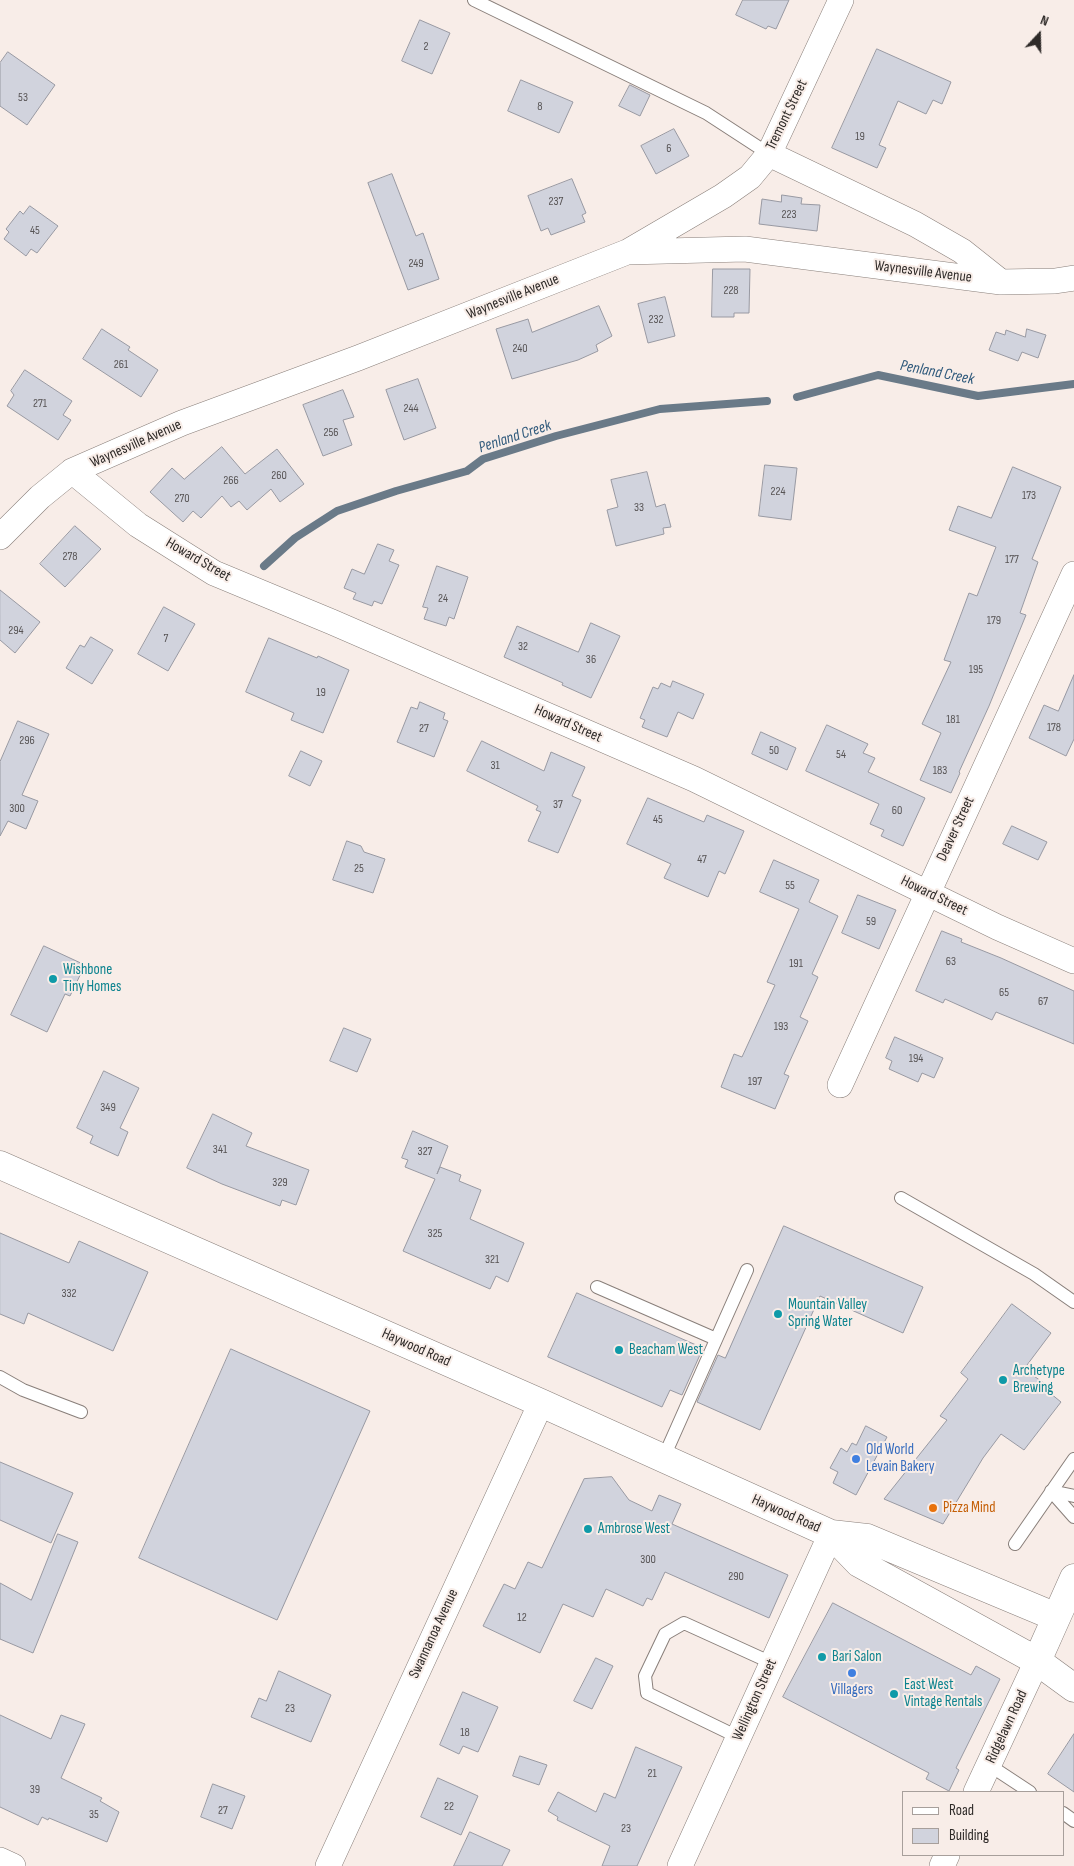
<!DOCTYPE html>
<style>
body{margin:0}
#map{position:relative;width:1074px;height:1866px;overflow:hidden;background:#f8ede8;font-family:"Sofia Sans Condensed",sans-serif}
canvas{display:block}
.legend{position:absolute;left:902px;top:1791px;width:162px;height:65px;box-sizing:border-box;background:#f8ede8;border:1px solid #a79f9b;margin:0;padding:6px 9px;list-style:none;font-size:15px;color:#2e2a28}
.legend li{display:flex;align-items:center;gap:10px;height:25px}
.legend b{width:25px;border:1px solid #a79f9b}
.north{position:absolute;left:1014px;top:10px;width:50px;height:50px;-webkit-text-stroke:4px #f8ede8;paint-order:stroke;rotate:21deg;font-size:14px;font-weight:700;line-height:20px;text-align:center;color:#2e2a28}
.north::after{content:'';display:block;margin:auto;width:18px;height:22px;background:#2e2a28;clip-path:polygon(50% 0,100% 100%,50% 72%,0 100%)}
</style>
<div id="map">
<canvas width="1074" height="1866"></canvas>
<ul class="legend">
<li><b style="height:6px;background:#fff"></b>Road</li>
<li><b style="height:14px;background:#d1d3dd"></b>Building</li>
</ul>
<div class="north">N</div>
</div>
<script>
const c = document.querySelector('canvas').getContext('2d');
c.lineJoin = 'round';
function trace(path, color, width, dash) {
  c.strokeStyle = color;
  c.lineWidth = width;
  c.lineCap = dash ? 'butt' : 'round';
  c.setLineDash(dash || []);
  c.stroke(path);
}
function paint(path, color) {
  c.fillStyle = color;
  c.fill(path, 'evenodd');
}
function write(font, color, halo, rows, align = 'center') {
  c.font = font + ' "Sofia Sans Condensed",sans-serif';
  c.lineWidth = 4;
  c.setLineDash([]);
  c.textBaseline = 'middle';
  c.strokeStyle = halo;
  c.fillStyle = color;
  for (const [text, x, y, turn = 0] of rows) {
    c.save();
    c.translate(x, y);
    c.rotate((+turn || 0) * Math.PI / 180);
    c.textAlign = isNaN(turn) ? turn : align;
    if (halo) c.strokeText(text, 0, 0);
    c.fillText(text, 0, 0);
    c.restore();
  }
}
trace(new Path2D(`
 M797,397l81,-22 100,21 96,-12
 M264,566l31,-28 42,-27 59,-20 71,-20 16,-12 73,-23 104,-27 107,-8`), '#6a7a88', 8);
const building = new Path2D(`
 M743,0h46l-13,29 -8,-3 -2,3 -30,-14z
 M420,20l30,13 -18,41 -30,-13z
 M877,49l74,33 -9,22 -9,-4 -7,14 -28,-13 -19,44 7,3 -9,20 -45,-20z
 M8,52l47,33 -28,40 -27,-19v-43z
 M521,80l52,22 -14,31 -51,-22z
 M630,85l20,10 -10,21 -21,-10z
 M674,129l15,27 -33,18 -15,-28z
 M392,174l24,62 7,-3 16,46 -31,11 -40,-107z
 M572,179l14,34 -4,2 3,7 -34,13 -3,-7 -7,3 -13,-35z
 M782,195l20,3 -1,6 19,1 -3,26 -58,-7 3,-25 19,3z
 M30,206l28,20 -21,27 -6,-4 -5,7 -22,-17 5,-7 -3,-3 14,-18 3,3z
 M713,269h37l-1,44h-15v4h-22z
 M665,297l10,39 -27,7 -10,-39z
 M599,306l13,30 -16,9 2,6 -20,9 -66,19 -16,-50 32,-10 4,13z
 M102,329l28,18 -2,3 30,20 -17,27 -58,-38z
 M1027,329l19,6 -8,23 -16,-6 -4,9 -29,-11 7,-18 9,3 1,-5 19,7z
 M25,370l47,31 -9,14 8,5 -13,20 -51,-34 7,-11 -3,-4z
 M418,379l18,49 -32,12 -18,-50z
 M343,390l11,27 -11,3 9,25 -29,11 -20,-51z
 M222,447l23,27 32,-25 27,35 -24,18 -9,-13 -24,21 -8,-9 -8,6 -9,-11 -21,22 -8,-7 -10,11 -33,-30 22,-24 12,11z
 M765,465l32,3 -6,52 -32,-4z
 M1013,467l48,20 -29,72 6,3 -18,51 6,2 -37,91 -30,66 1,1 -9,20 -31,-13 21,-47 -19,-9 29,-62 -7,-2 25,-67 8,3 19,-49 -47,-17 9,-24 33,12z
 M647,472l9,35 9,-3 6,23 -8,1 1,6 -48,12 -9,-36 11,-3 -7,-27z
 M75,526l26,23 -36,38 -25,-23z
 M378,544l16,6 -5,11 10,4 -17,39 -8,-3 -2,5 -19,-7 3,-6 -12,-5 8,-19 12,5z
 M437,566l31,11 -14,42 -5,-2 -3,9 -22,-7 4,-11 -5,-1z
 M0,590l40,32 -25,31 -15,-13z
 M164,607l31,17 -27,47 -30,-17z
 M591,623l29,13 -29,62 -29,-13 1,-2 -59,-26 13,-31 61,26z
 M91,637l22,13 -21,34 -26,-16 14,-23 4,2z
 M269,638l48,20 1,-2 31,14 -26,63 -32,-13 3,-7 -48,-21z
 M1074,675v64l-8,17 -37,-18 15,-33 14,6z
 M673,681l31,13 -11,25 -15,-7 -11,25 -25,-10 3,-7 -5,-2 13,-31 5,2 3,-6 9,4z
 M420,702l25,11 -2,6 5,2 -14,36 -37,-15 14,-35 6,2z
 M18,721l31,13 -27,61 16,6 -12,28 -18,-8 -8,15v-74z
 M827,725l41,19 -5,9 12,5 -7,14 57,26 -22,48 -22,-10 3,-6 -14,-6 9,-20 -73,-33z
 M761,732l35,16 -9,22 -35,-16z
 M482,741l62,30 7,-19 34,15 -13,29 9,4 -23,53 -30,-12 13,-29 -5,-2 2,-4 -71,-35z
 M301,751l21,10 -12,25 -21,-10z
 M648,798l56,24 3,-7 37,16 -19,43 -6,-3 -11,26 -44,-19 7,-14 -44,-20z
 M1012,826l35,16 -9,18 -35,-16z
 M347,841l14,5 3,6 21,7 -12,34 -40,-13z
 M774,860l45,20 -10,22 29,14 -26,58 6,3 -18,40 8,4 -24,53 5,2 -14,33 -54,-22 13,-33 8,3 33,-72 -8,-3 32,-73 -39,-17z
 M858,895l38,15 -17,39 -37,-16z
 M942,931l20,8 -1,3 40,16 73,33v53l-78,-32 -4,8 -47,-21 -2,4 -27,-12z
 M44,946l41,19 -15,31 -5,-2 -18,38 -36,-17z
 M344,1028l27,11 -14,33 -27,-11z
 M895,1037l48,21 -9,20 -12,-5 -4,9 -29,-13 3,-8 -6,-3z
 M104,1071l35,17 -19,40 8,4 -10,24 -28,-13 3,-7 -16,-8z
 M213,1114l39,19 -6,13 63,24 -13,35 -14,-5 -2,6 -58,-22 -35,-16z
 M413,1131l35,15 -11,28 3,-7 21,8 -2,6 22,9 -11,29 54,24 -16,39 -12,-6 -6,13 -87,-38 32,-72 -30,-12 3,-7 -6,-2z
 M784,1226l139,61 -20,46 -83,-37 -60,134 -63,-28 21,-47 7,3z
 M0,1233l69,30 10,-22 69,31 -35,79 -85,-38 -4,11 -24,-10z
 M577,1293l126,55 -21,47 -12,-5 -8,17 -114,-50z
 M1012,1304l39,29 -27,36 24,17 -3,3 16,13 -37,48 -23,-16 -18,24 -40,66 -59,-25 63,-79 -7,-4 28,-37 -7,-6z
 M231,1349l139,62 -93,209 -138,-62z
 M866,1426l21,11 -31,58 -23,-12 5,-11 -8,-4 11,-20 6,4 5,-9 4,2z
 M0,1462l73,31 -22,50 -51,-23z
 M612,1477l17,23 23,11 7,-16 22,9 -9,20 116,51 -19,43 -104,-46 -13,28 -5,-2 -4,8 -37,-17 -13,28 -30,-13 -23,49 -57,-27 21,-42 11,5 13,-27 14,6 42,-89z
 M58,1534l20,8 -45,111 -33,-14v-56l31,17z
 M833,1603l138,72 5,-9 24,13 -44,89 3,2 -10,21 -23,-12 3,-6 -146,-76z
 M596,1658l17,8 -21,43 -18,-8z
 M279,1671l52,24 -20,47 -60,-25 8,-19 7,3z
 M463,1692l35,15 -20,45 -15,-6 -4,8 -19,-9z
 M0,1715l51,24 10,-24 24,9 -24,54 41,20 -2,3 19,11 -12,30 -58,-24 -1,2 -6,-3 -4,8 -38,-18z
 M1074,1734v58l-26,-18z
 M636,1747l46,20 -45,99h-35l8,-20 -53,-26 1,-3 -10,-6 10,-19 38,20 8,-19 11,5z
 M520,1756l27,9 -8,20 -26,-9z
 M438,1778l40,18 -17,39 -40,-18z
 M213,1784l32,12 -13,33 -31,-12z
 M470,1832l40,18 -8,16h-48z`);
paint(building, '#d1d3dd');
trace(building, '#9899a2', 1);
const lane = new Path2D(`
 M474,0l232,113 63,41
 M901,1198l133,76 40,28
 M597,1287l119,52
 M0,1377l23,13 58,22
 M663,1459l84,-189
 M1074,1496l-23,-5 23,26
 M1015,1544l59,-85
 M738,1737l-91,-44 -2,-17 20,-42 19,-11 88,40
 M989,1765l41,27
 M1063,1813l11,8`);
const street = new Path2D(`
 M769,154l146,70 47,27 39,31
 M629,251l94,-55 27,-19 19,-23 72,-154
 M72,471l66,54 76,48 118,49 362,157 303,148 77,34
 M0,537l40,-40 32,-26 110,-48 176,-65 269,-106 118,-3 256,33 54,-1 19,-3
 M840,1085l234,-511
 M976,1792l61,-131
 M0,1860l13,6
 M328,1866l213,-463
 M680,1866l151,-332
 M942,1866l5,-11`);
const secondary = new Path2D(`
 M1037,1661l37,27`);
const primary = new Path2D(`
 M0,1165l541,238 290,131 36,4 189,79
 M831,1534l28,29 178,98 37,-83`);
trace(lane, '#897f7a', 14);
trace(street, '#897f7a', 26);
trace(secondary, '#897f7a', 29);
trace(primary, '#897f7a', 29);
trace(lane, '#fff', 12);
trace(street, '#fff', 25);
trace(secondary, '#fff', 28);
trace(primary, '#fff', 28);
for (const [x, y, r, color] of [
 [53,979,5,"#0f9aa8"],
 [778,1314,5,"#0f9aa8"],
 [619,1350,5,"#0f9aa8"],
 [1003,1380,5,"#0f9aa8"],
 [856,1459,5,"#3f7fe0"],
 [933,1508,5,"#e8710a"],
 [588,1529,5,"#0f9aa8"],
 [822,1657,5,"#0f9aa8"],
 [852,1673,5,"#3f7fe0"],
 [894,1694,5,"#0f9aa8"]
]) {
  const dot = new Path2D();
  dot.arc(x, y, r, 0, 2 * Math.PI);
  c.fillStyle = color;
  c.fill(dot);
  trace(dot, '#f8ede8', 2);
}
write('12px', '#575455', null, [
 ["2",426,47],
 ["53",23,98],
 ["8",540,107],
 ["19",860,137],
 ["6",669,149],
 ["237",556,202],
 ["223",789,215],
 ["45",35,231],
 ["249",416,264],
 ["228",731,291],
 ["232",656,320],
 ["240",520,349],
 ["261",121,365],
 ["271",40,404],
 ["244",411,409],
 ["256",331,433],
 ["260",279,476],
 ["266",231,481],
 ["224",778,492],
 ["173",1029,496],
 ["270",182,499],
 ["33",639,508],
 ["278",70,557],
 ["177",1012,560],
 ["24",443,599],
 ["179",994,621],
 ["294",16,631],
 ["7",166,639],
 ["32",523,647],
 ["36",591,660],
 ["195",976,670],
 ["19",321,693],
 ["181",953,720],
 ["178",1054,728],
 ["27",424,729],
 ["296",27,741],
 ["50",774,751],
 ["54",841,755],
 ["31",495,766],
 ["183",940,771],
 ["37",558,805],
 ["300",17,809],
 ["60",897,811],
 ["45",658,820],
 ["47",702,860],
 ["25",359,869],
 ["55",790,886],
 ["59",871,922],
 ["63",951,962],
 ["191",796,964],
 ["65",1004,993],
 ["67",1043,1002],
 ["193",781,1027],
 ["194",916,1059],
 ["197",755,1082],
 ["349",108,1108],
 ["341",220,1150],
 ["327",425,1152],
 ["329",280,1183],
 ["325",435,1234],
 ["321",492,1260],
 ["332",69,1294],
 ["300",648,1560],
 ["290",736,1577],
 ["12",522,1618],
 ["23",290,1709],
 ["18",465,1733],
 ["21",652,1774],
 ["39",35,1790],
 ["22",449,1807],
 ["27",223,1811],
 ["35",94,1815],
 ["23",626,1829]
]);
write('15px', '#2e2a28', '#f8ede8', [
 ["Tremont Street",787,115,-64],
 ["Waynesville Avenue",923,272,7],
 ["Waynesville Avenue",513,297,-22],
 ["Waynesville Avenue",136,444,-24],
 ["Howard Street",198,560,30],
 ["Howard Street",568,724,24],
 ["Deaver Street",956,829,-65],
 ["Howard Street",934,896,26],
 ["Haywood Road",416,1348,24],
 ["Haywood Road",786,1514,24],
 ["Swannanoa Avenue",434,1634,-65],
 ["Wellington Street",755,1700,-66],
 ["Ridgelawn Road",1007,1727,-65]
]);
write('15px', '#0d838f', '#f8ede8', [
 ["Wishbone",63,970],
 ["Tiny Homes",63,987],
 ["Mountain Valley",788,1305],
 ["Spring Water",788,1322],
 ["Beacham West",629,1350],
 ["Archetype",1013,1371],
 ["Brewing",1013,1388],
 ["Ambrose West",598,1529],
 ["Bari Salon",832,1657],
 ["East West",904,1685],
 ["Vintage Rentals",904,1702]
], 'left');
write('15px', '#366cbe', '#f8ede8', [
 ["Old World",866,1450],
 ["Levain Bakery",866,1467],
 ["Villagers",852,1690,"center"]
], 'left');
write('15px', '#c56008', '#f8ede8', [
 ["Pizza Mind",943,1508]
], 'left');
write('italic 16px', '#305a7c', '#f8ede8', [
 ["Penland Creek",937,373,11],
 ["Penland Creek",515,437,-18]
]);
</script>
